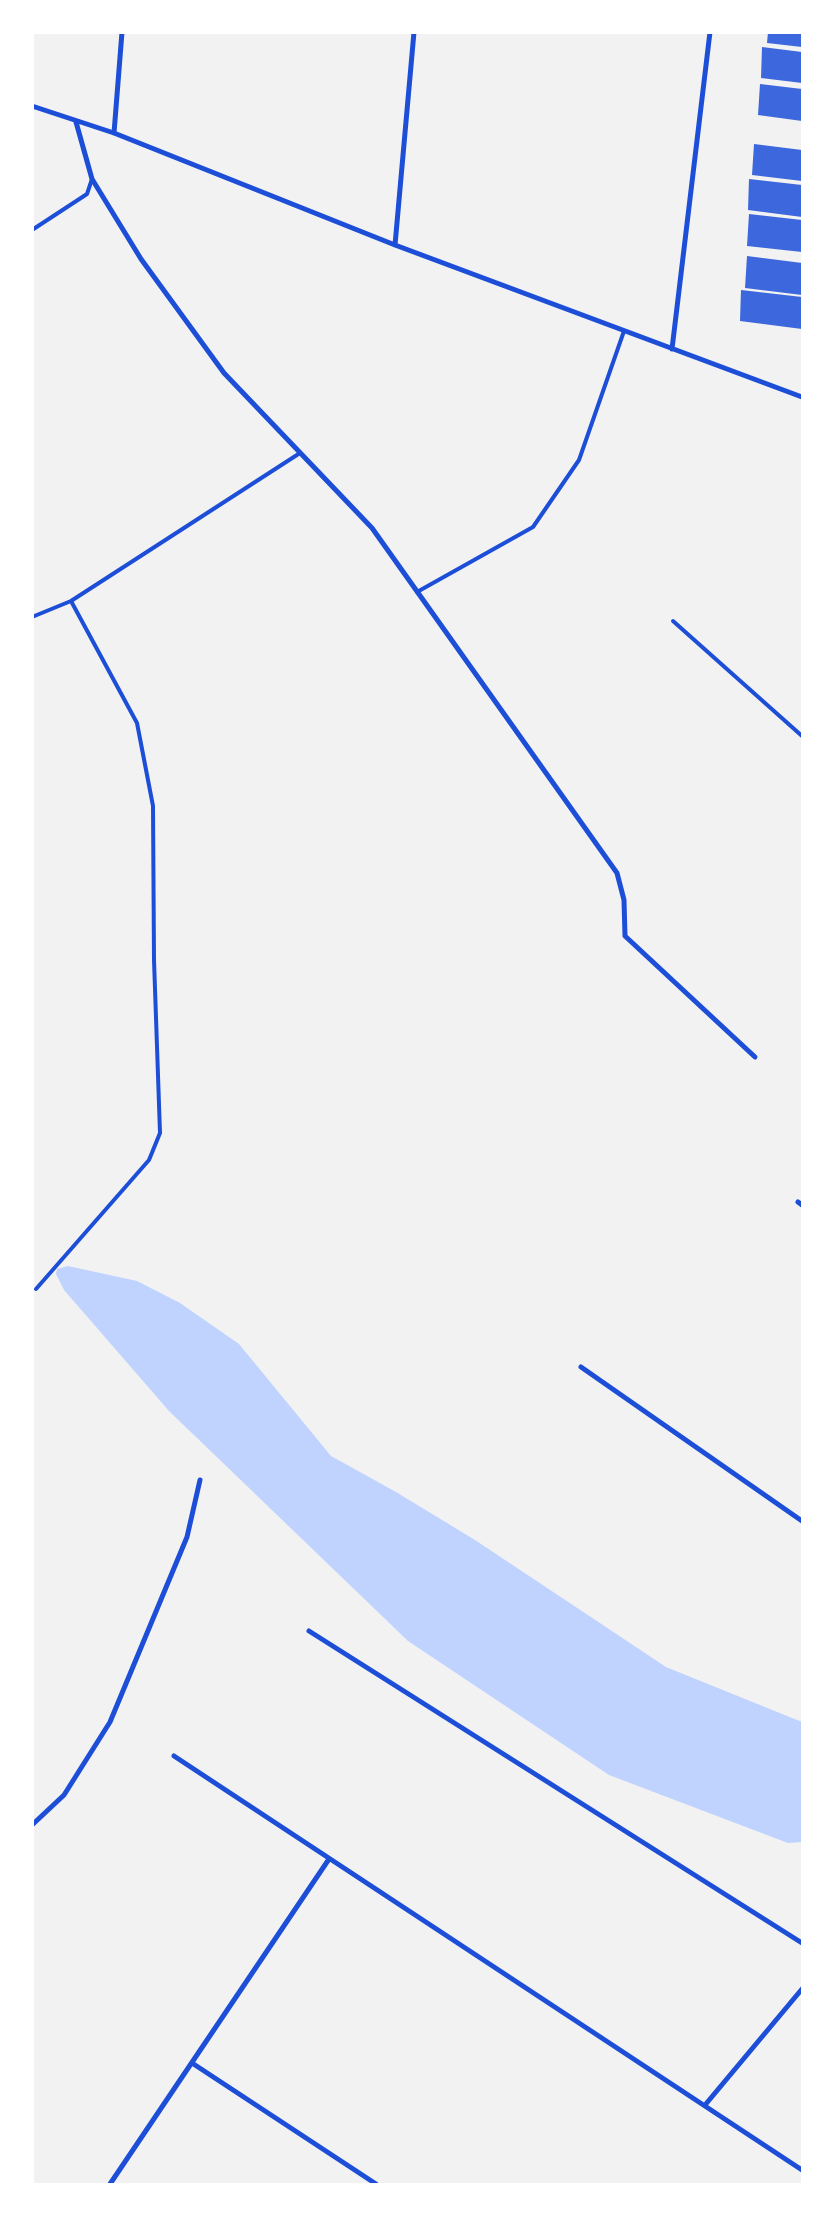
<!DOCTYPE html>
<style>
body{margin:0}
#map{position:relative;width:835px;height:2217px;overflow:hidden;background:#f2f2f2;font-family:"Source Sans 3",sans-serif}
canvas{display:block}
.frame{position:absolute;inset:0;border:34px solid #fff;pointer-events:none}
</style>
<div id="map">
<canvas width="835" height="2217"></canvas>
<div class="frame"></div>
</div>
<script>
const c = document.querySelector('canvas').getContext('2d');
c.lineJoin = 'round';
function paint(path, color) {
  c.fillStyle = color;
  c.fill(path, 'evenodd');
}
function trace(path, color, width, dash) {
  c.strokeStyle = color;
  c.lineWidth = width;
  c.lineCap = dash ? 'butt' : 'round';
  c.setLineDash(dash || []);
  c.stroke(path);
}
paint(new Path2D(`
 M68,1266l69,15 43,22 59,41 92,112 65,36 79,48 191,127 136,55v120l-14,1 -179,-68 -201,-134 -239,-230 -105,-121 -8,-16 1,-5z`), '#bfd3fe');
paint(new Path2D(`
 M768,32h34v15l-35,-4z
 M762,47l40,5v31l-41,-5z
 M760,84l42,5v32l-44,-6z
 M754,144l48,6v31l-50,-6z
 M749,179l53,6v32l-54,-7z
 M749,214l53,6v32l-55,-6z
 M747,256l55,7v32l-57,-7z
 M741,290l61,7v32l-62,-8z`), '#3d67dc');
trace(new Path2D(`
 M32,230l55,-36 5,-15
 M417,592l116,-65 46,-67 45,-129
 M32,617l39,-16 229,-148
 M673,621l129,115
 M36,1289l113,-129 11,-27 -6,-173 -1,-154 -16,-83 -66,-122`), '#1d4ed8', 4);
trace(new Path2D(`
 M32,106l82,27 281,112 407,152
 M76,122l16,57 49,80 83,114 148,155 245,345 7,27 1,36 130,121
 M114,133l8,-101
 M395,245l19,-213
 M672,349l38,-317
 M798,1202l4,3
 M581,1367l221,154
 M309,1631l493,312
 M174,1756l628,414
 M32,1825l32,-30 46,-73 77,-185 13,-57
 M192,2063l184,121
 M705,2105l97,-116
 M110,2184l219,-325`), '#1d4ed8', 5);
</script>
